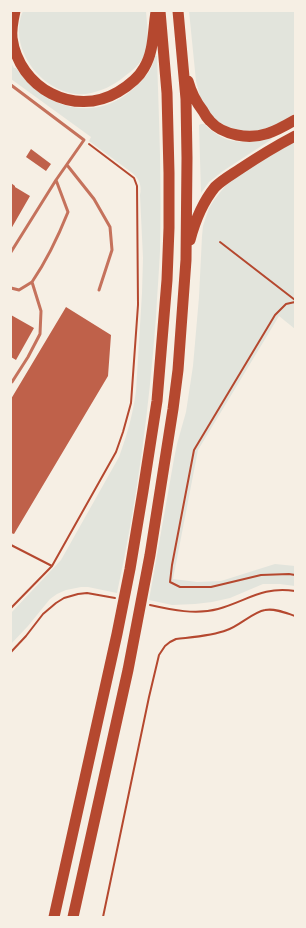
<!DOCTYPE html>
<style>
body{margin:0}
#map{position:relative;width:306px;height:928px;overflow:hidden;background:#f6efe4;font-family:"DM Sans",sans-serif}
canvas{display:block}
.frame{position:absolute;inset:0;border:12px solid #f6efe4;pointer-events:none}
</style>
<div id="map">
<canvas width="306" height="928"></canvas>
<div class="frame"></div>
</div>
<script>
const c = document.querySelector('canvas').getContext('2d');
c.lineJoin = 'round';
function paint(path, color) {
  c.fillStyle = color;
  c.fill(path, 'evenodd');
}
function trace(path, color, width, dash) {
  c.strokeStyle = color;
  c.lineWidth = width;
  c.lineCap = dash ? 'butt' : 'round';
  c.setLineDash(dash || []);
  c.stroke(path);
}
paint(new Path2D(`
 M23,11h123c1,15 4,31 -2,45 -4,8 -12,15 -19,20 -10,9 -25,16 -39,18 -40,4 -80,-44 -63,-83z
 M189,11h106v102l-11,8 -23,9 -16,1 -17,-4 -15,-8 -11,-15 -6,-23z
 M155,56h2v1c2,65 5,129 3,194 -1,22 -3,44 -4,66 -7,93 -19,185 -39,276l-29,-6h-7l-15,3 -9,4 -7,5 -22,27 -17,18v-31l50,-53 58,-103c8,-22 14,-43 17,-66l6,-98 1,-35 -3,-63c2,-10 -1,-17 -9,-23l-42,-31 2,-4 -80,-58v-6l1,-2 -1,-3v-5l3,5h2c28,40 78,56 117,21 11,-10 19,-18 22,-33z
 M201,124h3c23,22 39,20 67,13l1,2 -49,32 -14,11 -8,11 -2,-68z
 M295,141v188l-16,-13 -81,134 -25,129 24,3 24,-1 54,-17 20,2v20l-15,-2h-17l-33,14 -18,4 -17,2 -23,1 -23,-5 25,-141 3,-15 9,-32 7,-46 6,-69 3,-61 1,-10 6,-18 5,-8 12,-15 7,-7z`), '#e2e4dc');
paint(new Path2D(`
 M31,149l20,15 -5,7 -20,-14z
 M11,183l4,3v1l15,9 -19,33z
 M66,307l45,28 -3,41 -94,158 -3,-1v-134z
 M11,315l23,13 -18,32 -5,-3z`), '#bf614a');
trace(new Path2D(`
 M220,242l75,58
 M295,302l-9,2 -11,11 -81,135 -22,115 -2,17 10,5h31l50,-12 28,-1 6,1
 M11,545l41,21
 M150,605c22,5 46,10 68,4 29,-8 44,-23 77,-18
 M11,608l41,-42 64,-114 7,-20 8,-29 7,-98 -1,-119 -3,-8 -45,-34
 M11,652l15,-16 17,-22 13,-11 8,-5 14,-4 9,-1 28,5
 M103,917l46,-220 10,-42 6,-9 5,-4 6,-3c17,-2 36,-3 51,-9 12,-4 26,-18 38,-20 10,-2 21,3 30,6`), '#b5482f', 2);
trace(new Path2D(`
 M11,85l73,55 -28,40 12,32c-10,25 -21,48 -36,70l9,29 -1,23 -12,23 -16,25h-1
 M67,165l27,34 16,28 2,23 -13,40
 M11,252l45,-72
 M11,288l8,2 13,-8`), '#c5725c', 3);
trace(new Path2D(`
 M15,11c-2,9 -4,18 -3,27 7,50 62,80 106,54 10,-6 20,-13 26,-24 10,-16 9,-38 12,-56
 M188,81c3,11 8,21 15,30 2,4 4,7 7,10 7,8 17,12 27,14 23,5 39,-4 58,-15
 M190,240c5,-19 12,-37 25,-53 7,-7 16,-12 25,-18 18,-12 36,-23 55,-33
 M54,917l63,-283 13,-65 13,-78 14,-90 10,-121 2,-52v-55l-2,-80 -7,-82
 M73,917l55,-247 22,-115 23,-146 5,-39 8,-110 1,-102 -1,-59 -8,-88`), '#b5482f', 11);
</script>
